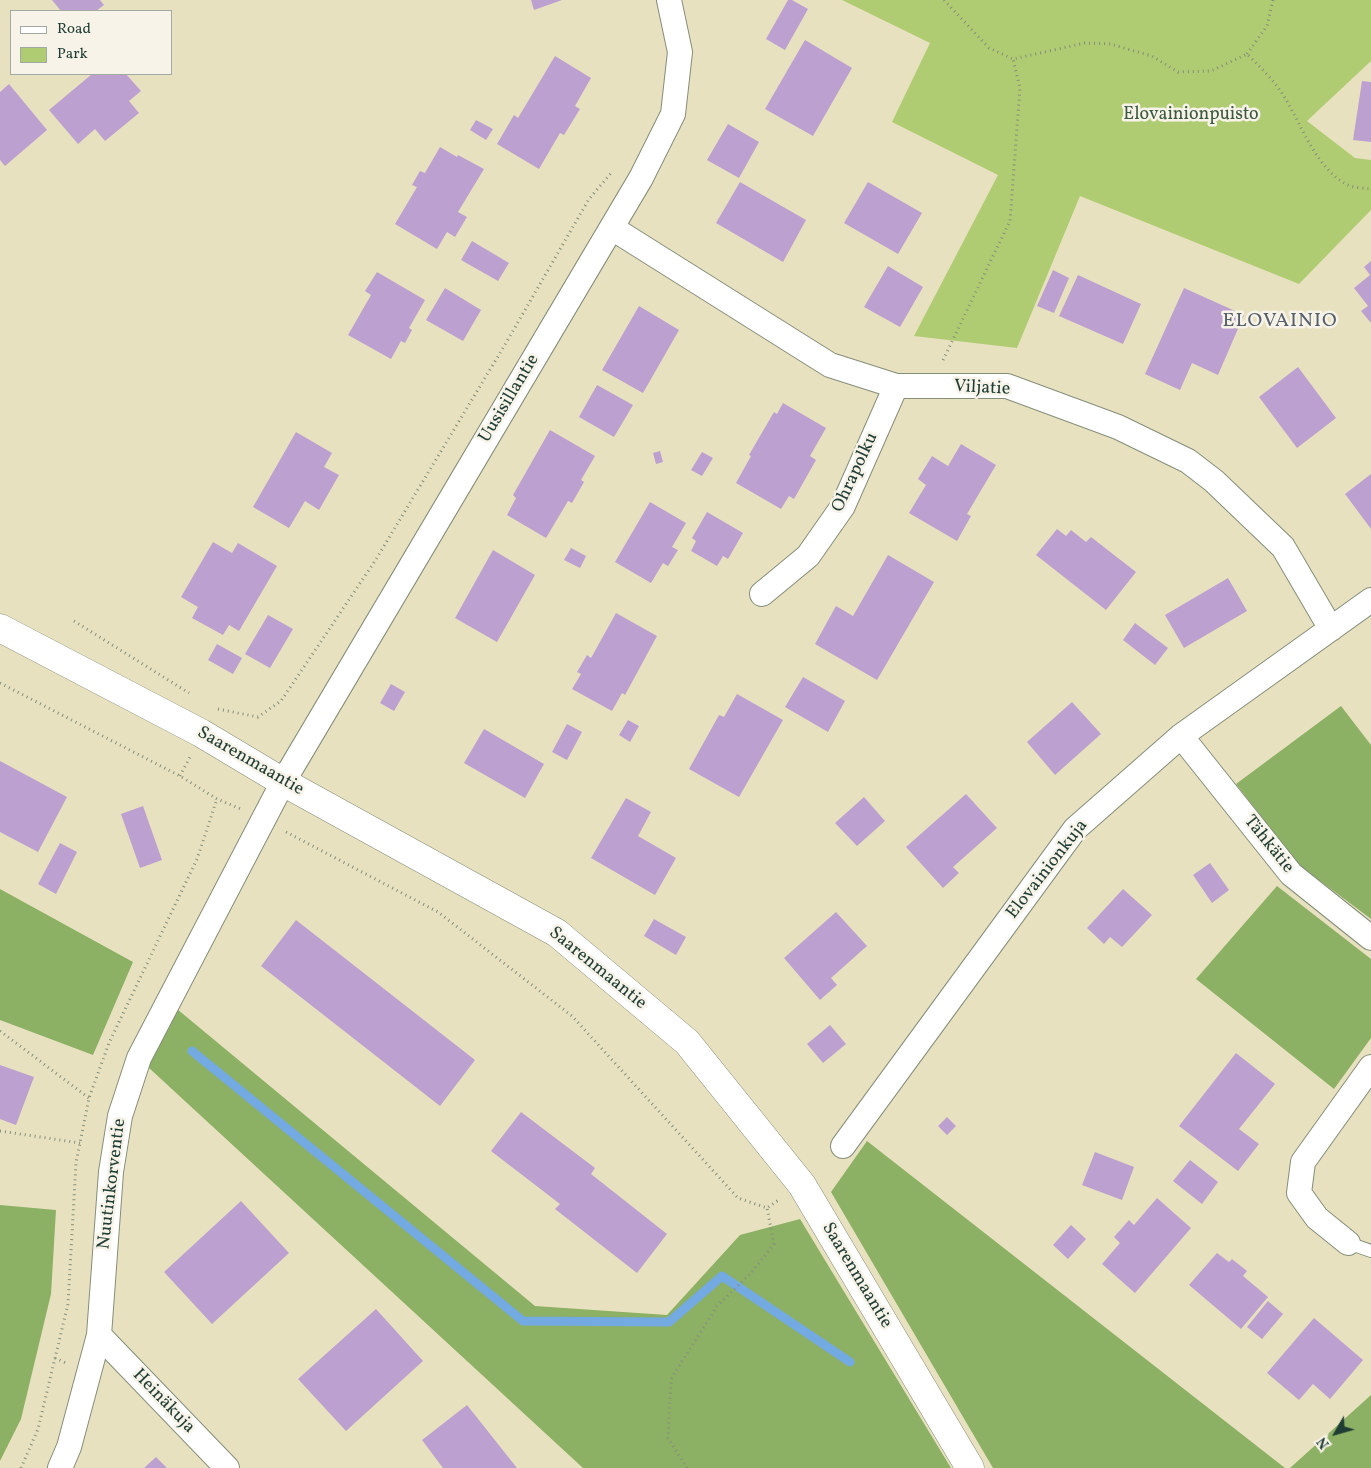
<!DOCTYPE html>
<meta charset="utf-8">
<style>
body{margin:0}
#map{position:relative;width:1371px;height:1468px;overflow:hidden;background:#e8e1bf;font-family:Vollkorn,serif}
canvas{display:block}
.legend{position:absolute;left:10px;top:10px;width:162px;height:65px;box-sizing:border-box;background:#f7f3e8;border:1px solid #a1aaa0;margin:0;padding:6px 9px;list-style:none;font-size:15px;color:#1f3d34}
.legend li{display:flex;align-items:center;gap:10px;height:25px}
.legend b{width:25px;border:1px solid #a1aaa0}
.north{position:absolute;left:1311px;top:1408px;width:50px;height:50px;-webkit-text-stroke:4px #f7f3e8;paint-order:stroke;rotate:232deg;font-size:14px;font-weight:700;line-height:20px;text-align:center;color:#1f3d34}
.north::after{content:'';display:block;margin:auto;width:18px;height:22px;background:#1f3d34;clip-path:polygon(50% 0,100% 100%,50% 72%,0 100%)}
</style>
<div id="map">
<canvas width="1371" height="1468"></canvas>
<ul class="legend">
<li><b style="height:6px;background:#fff"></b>Road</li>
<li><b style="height:14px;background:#b0cc72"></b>Park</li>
</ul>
<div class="north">N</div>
</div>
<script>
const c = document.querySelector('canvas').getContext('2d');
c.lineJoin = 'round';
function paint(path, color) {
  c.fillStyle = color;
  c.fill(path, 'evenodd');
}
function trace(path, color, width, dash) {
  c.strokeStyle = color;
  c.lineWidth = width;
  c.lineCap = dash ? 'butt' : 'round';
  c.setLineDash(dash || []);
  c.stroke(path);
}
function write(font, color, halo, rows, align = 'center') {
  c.font = font + ' Vollkorn,serif';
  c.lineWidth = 5;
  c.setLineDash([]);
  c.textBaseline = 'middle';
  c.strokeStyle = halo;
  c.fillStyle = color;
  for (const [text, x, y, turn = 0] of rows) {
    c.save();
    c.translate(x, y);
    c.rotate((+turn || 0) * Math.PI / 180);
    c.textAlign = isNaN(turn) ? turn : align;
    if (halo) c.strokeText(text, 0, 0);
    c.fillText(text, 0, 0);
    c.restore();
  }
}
paint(new Path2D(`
 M842,0h529v61l-64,60 48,37 16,2v50l-72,74 -219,-88 -63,152 -103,-12 84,-161 -106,-53 38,-79z`), '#b0cc72');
paint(new Path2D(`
 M1341,706l30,39v174l-72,-54 -63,-81z
 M1277,886l94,73v79l-37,51 -138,-110z
 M0,889l133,73 -40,93 -93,-35z
 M177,1009l358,297 132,9 73,-80 60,-16 151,249h-368l-435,-401z
 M867,1141l418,327h-292l-162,-276z
 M0,1205l56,5 -5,84 -30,125 -21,42z
 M1371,1395v73h-81z`), '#8cb064');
trace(new Path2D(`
 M192,1051l331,270 146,1 53,-46 128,86`), '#74aae2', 9);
paint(new Path2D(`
 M52,0h48l4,5 -8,6h-35z
 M531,0h31l-28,10z
 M788,0h4l16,9 -23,41 -19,-11z
 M805,40l47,28 -39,68 -48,-27z
 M555,56l36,22 -16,28 5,3 -16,26 -4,-2 -21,36 -42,-25 17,-29 4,3z
 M92,74h34l15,17 -12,10 10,12 -34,28 -10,-12 -17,15 -29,-34z
 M1362,81l9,1v60l-18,-2z
 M9,84l38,46 -42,36 -5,-6v-68z
 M476,120l17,9 -7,11 -16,-10z
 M728,124l31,18 -20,36 -32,-18z
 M440,147l17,10 1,-2 26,14 -26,43 9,5 -12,20 -8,-5 -10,17 -42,-25 22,-37 -5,-2 8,-14 5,2z
 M740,182l66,38 -23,42 -67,-39z
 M868,182l54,31 -24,41 -54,-31z
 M472,241l37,22 -11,18 -37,-21z
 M1371,261v62l-10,-12 7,-5 -14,-18 16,-13 -6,-8z
 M888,266l35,21 -23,40 -36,-20z
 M1053,270l16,8 -15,35 -17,-7z
 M377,272l48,28 -16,28 3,2 -7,13 -4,-2 -10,18 -43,-24 23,-40 -6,-4z
 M1078,275l63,29 -18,40 -64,-28z
 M445,288l36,22 -18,31 -37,-21z
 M1184,288l60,27 -26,60 -26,-12 -12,27 -35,-16z
 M639,306l40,24 -36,63 -41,-23z
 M1298,367l38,51 -39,30 -38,-51z
 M597,385l36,20 -19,32 -35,-20z
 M783,403l43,25 -16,28 6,4 -22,39 -5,-3 -8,13 -45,-26 15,-27 -2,-1 25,-43 3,2z
 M550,430l45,26 -14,24 3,2 -12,21 -4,-2 -22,37 -39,-23 9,-17 -3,-3z
 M296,432l36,21 -8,14 15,8 -20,35 -14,-9 -16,27 -36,-21z
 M961,444l35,21 -29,49 4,2 -14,25 -48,-28 17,-28 -8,-6 14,-23 16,10z
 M660,451l3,11 -7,2 -3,-11z
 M702,452l11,6 -11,18 -11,-6z
 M1371,474v55l-26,-35z
 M650,502l36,21 -14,24 6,3 -10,16 -5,-3 -12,20 -36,-21z
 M707,512l36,21 -15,26 -5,-3 -6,10 -26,-15 5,-10 -4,-3z
 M1057,529l9,7 5,-6 15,12 5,-5 45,35 -30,38 -70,-55z
 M213,542l19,11 6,-10 39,23 -38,65 -10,-6 -6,10 -31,-17 6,-11 -17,-10z
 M571,548l15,8 -6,12 -16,-8z
 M493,550l42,25 -38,67 -42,-24z
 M888,555l46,27 -57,98 -62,-36 21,-38 17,10z
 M1228,578l19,33 -63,37 -19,-33z
 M616,613l41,23 -32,59 -3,-2 -10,18 -40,-22 9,-15 -4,-2 10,-17 4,3z
 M268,615l25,14 -23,39 -25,-14z
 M1135,623l33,25 -13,17 -32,-25z
 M217,644l25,14 -9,16 -25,-14z
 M803,677l42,24 -17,31 -43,-25z
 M391,684l14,8 -11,19 -14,-8z
 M737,694l46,26 -44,77 -50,-28 30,-54 5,2z
 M1072,702l29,32 -46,41 -28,-33z
 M628,720l11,6 -9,16 -11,-7z
 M567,724l15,8 -15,28 -15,-8z
 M484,729l60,35 -19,34 -61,-35z
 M0,761l67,36 -29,55 -38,-20z
 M966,794l31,34 -44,39 6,6 -16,15 -37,-41z
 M864,797l21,24 -28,25 -22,-23z
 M626,798l25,14 -13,24 38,22 -21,37 -64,-37z
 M143,806l19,54 -22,8 -19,-54z
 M60,843l17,9 -21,42 -18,-10z
 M1210,863l19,27 -17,13 -19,-28z
 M1123,889l29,26 -30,32 -12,-10 -6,7 -17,-16z
 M836,912l31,34 -36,32 6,7 -17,15 -36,-42z
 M654,919l32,18 -10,18 -32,-19z
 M296,920l179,140 -35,46 -179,-140z
 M830,1025l16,19 -23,19 -16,-19z
 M1236,1053l39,31 -36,45 20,15 -21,27 -59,-45z
 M0,1065l34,12 -18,48 -16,-6z
 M521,1112l74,56 -4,6 76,60 -30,39 -82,-64 5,-5 -69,-53z
 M947,1117l9,9 -9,9 -9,-9z
 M1095,1152l39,15 -12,33 -40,-15z
 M1190,1160l28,22 -16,22 -29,-23z
 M1157,1198l34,30 -56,65 -33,-29 18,-21 -6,-6 15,-17 5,5z
 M241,1201l48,52 -77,71 -48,-52z
 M1071,1225l15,14 -18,20 -15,-14z
 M1217,1253l12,9 3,-3 15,12 -4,5 25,21 -27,32 -52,-44z
 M1268,1301l15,13 -21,25 -15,-12z
 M376,1309l47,52 -77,70 -48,-52z
 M1314,1318l49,42 -33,39 -17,-15 -14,16 -32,-27z
 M467,1405l50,63h-74l-21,-28z
 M156,1457l11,11h-23z`), '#bca0d0');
const lane = new Path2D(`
 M1348,1243l23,8`);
const street = new Path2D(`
 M612,228l218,137 66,21h111l111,41 70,34 26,20 69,66 48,82
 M762,594l46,-38 35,-50 53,-120
 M1181,736l110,138 80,64
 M843,1146l232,-317 106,-93 190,-136
 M1348,1243l-31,-25 -18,-25 4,-31 68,-95
 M99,1335l128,133
 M60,1468l9,-21 30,-112 12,-163 9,-56 19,-58 144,-276 358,-604 32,-64 7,-62 -11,-52`);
const secondary = new Path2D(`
 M0,628l201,105 82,49 274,151 130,109 115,143 168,283`);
trace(lane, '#848f7a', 14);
trace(street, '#848f7a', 26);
trace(secondary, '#848f7a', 29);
trace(new Path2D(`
 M944,0l45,48 24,11 72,-16 25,1 42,12 26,16 33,-1 36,-17c14,14 28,27 38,44 17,28 32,72 63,87 6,3 16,3 23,4
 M1247,54l20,-28 6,-26
 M943,360l67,-139 10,-133 -7,-29
 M74,621l115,72
 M0,683l180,93 37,23 24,10
 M218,709l40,8 23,-16 94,-140 131,-218 83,-144 23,-27
 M180,776l10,-19
 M286,832l152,80 134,104 166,182 29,10 13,-9
 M0,1031l89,67
 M0,1131l80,12
 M55,1358l11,5
 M21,1468l17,-39 30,-125 8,-141 13,-65 20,-55 88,-184 20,-60
 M687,1468l-19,-30 3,-59 46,-73 35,-34 22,-28 -7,-36`), '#848f7a', 3, [1, 4]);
trace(lane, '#fff', 12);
trace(street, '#fff', 24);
trace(secondary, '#fff', 28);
write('18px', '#3c5a40', '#f7f3e8', [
 ["Elovainionpuisto",1191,116]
]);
write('18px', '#1f3d34', '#f7f3e8', [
 ["Viljatie",982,389,3],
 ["Uusisillantie",510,399,-59],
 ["Ohrapolku",856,473,-65],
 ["Saarenmaantie",250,762,30],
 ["Tähkätie",1268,845,51],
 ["Elovainionkuja",1048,870,-52],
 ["Saarenmaantie",597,969,39],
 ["Nuutinkorventie",113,1184,-83],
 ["Saarenmaantie",856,1276,59],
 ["Heinäkuja",163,1402,46]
]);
c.letterSpacing = '1px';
write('20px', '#56606b', '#f7f3e8', [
 ["ELOVAINIO",1280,322]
]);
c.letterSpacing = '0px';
</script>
